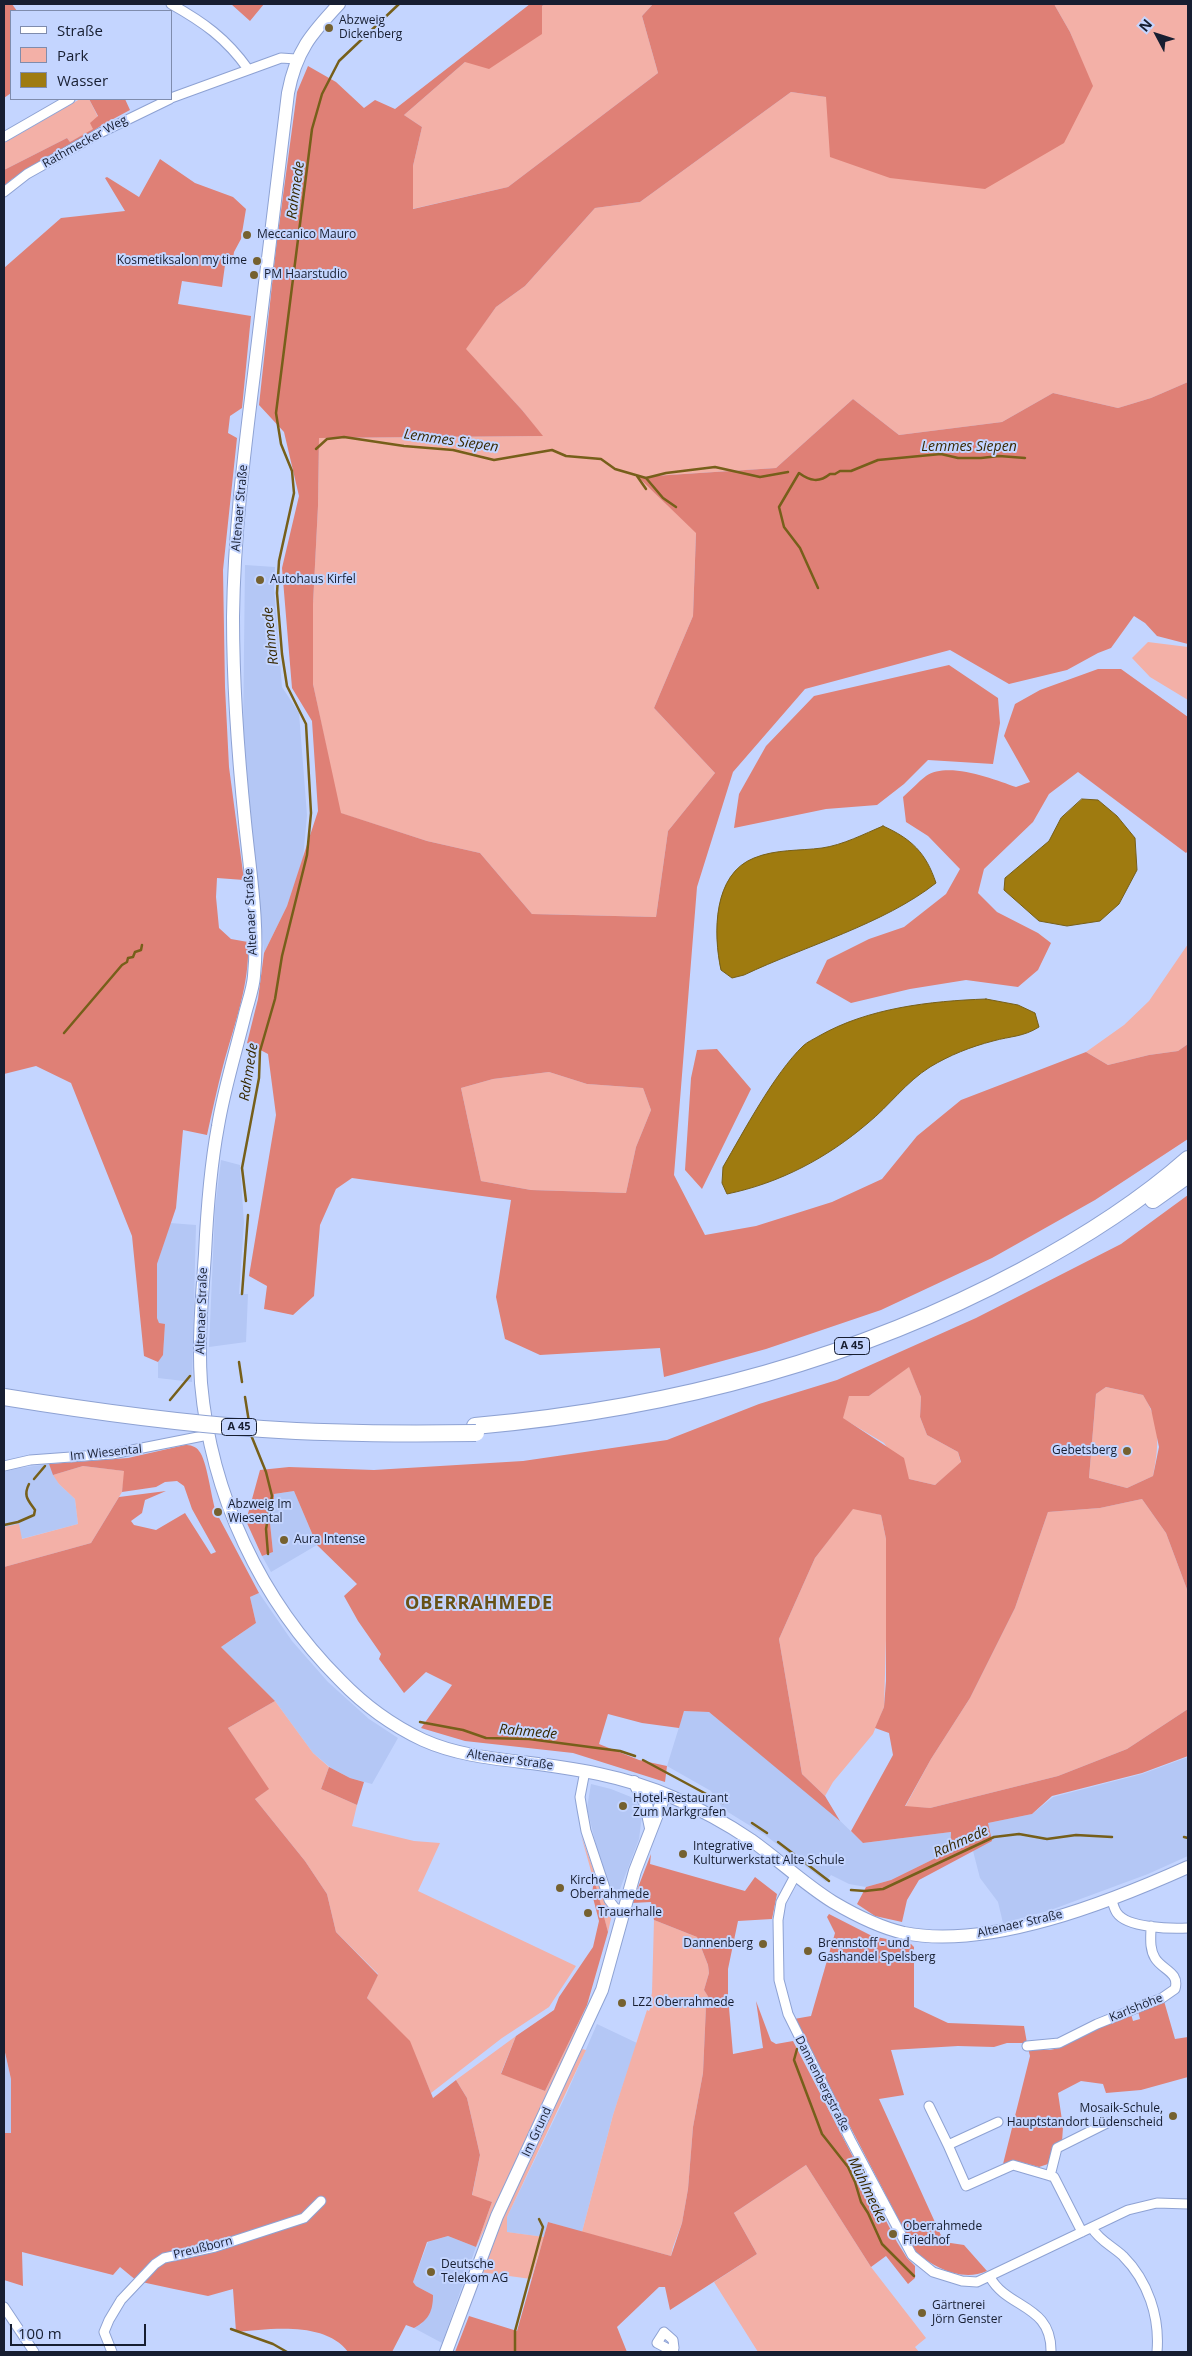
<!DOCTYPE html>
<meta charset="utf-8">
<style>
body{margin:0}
#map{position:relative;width:1192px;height:2356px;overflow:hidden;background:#c4d5ff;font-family:"Open Sans",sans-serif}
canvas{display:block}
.frame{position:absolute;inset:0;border:5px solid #171e31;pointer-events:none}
.legend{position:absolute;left:10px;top:10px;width:162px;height:90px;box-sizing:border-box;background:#c4d5ff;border:1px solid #7f8cad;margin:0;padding:6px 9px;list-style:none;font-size:15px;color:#171e31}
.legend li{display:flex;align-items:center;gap:10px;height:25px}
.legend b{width:25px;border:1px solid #7f8cad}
.north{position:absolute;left:1132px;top:10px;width:50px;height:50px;-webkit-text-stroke:4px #c4d5ff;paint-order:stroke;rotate:310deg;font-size:14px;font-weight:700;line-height:20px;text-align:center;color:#171e31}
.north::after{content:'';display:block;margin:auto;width:18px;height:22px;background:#171e31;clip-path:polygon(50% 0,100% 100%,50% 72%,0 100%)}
.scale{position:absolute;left:10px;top:2324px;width:136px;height:22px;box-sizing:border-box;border:2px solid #171e31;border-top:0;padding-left:6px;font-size:15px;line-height:18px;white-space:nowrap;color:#171e31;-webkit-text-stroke:4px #c4d5ff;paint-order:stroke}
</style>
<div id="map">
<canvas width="1192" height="2356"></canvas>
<div class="frame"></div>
<ul class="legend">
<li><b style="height:6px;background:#fff"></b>Straße</li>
<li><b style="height:14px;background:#f3b0a7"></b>Park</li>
<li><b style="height:14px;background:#9f7b10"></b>Wasser</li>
</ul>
<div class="north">N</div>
<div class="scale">100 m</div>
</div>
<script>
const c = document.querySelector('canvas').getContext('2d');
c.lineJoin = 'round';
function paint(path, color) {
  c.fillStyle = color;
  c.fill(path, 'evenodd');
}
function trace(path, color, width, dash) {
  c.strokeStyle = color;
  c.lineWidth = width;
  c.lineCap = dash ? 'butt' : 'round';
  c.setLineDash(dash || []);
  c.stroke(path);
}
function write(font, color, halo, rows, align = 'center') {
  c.font = font + ' "Open Sans",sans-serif';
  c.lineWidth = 4;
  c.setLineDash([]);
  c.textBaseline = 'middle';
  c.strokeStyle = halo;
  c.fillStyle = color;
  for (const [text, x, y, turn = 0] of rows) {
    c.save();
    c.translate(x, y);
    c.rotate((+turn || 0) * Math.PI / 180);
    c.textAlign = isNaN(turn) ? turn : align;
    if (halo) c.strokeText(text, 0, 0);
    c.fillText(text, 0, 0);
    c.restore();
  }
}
paint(new Path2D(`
 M245,565l30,2 -1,21 8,99 17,26 8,102 -4,43 -16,48 -23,47 -21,-219z
 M221,1160l19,5 4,58 -5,71h9l-2,48 -37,5 6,-138z
 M170,1223l26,2 -4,157 -34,-4v-16l5,-8 2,-30h-6l-2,-6v-54z
 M49,1464l10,20 16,15 3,25 -57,15 -17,-12v-57z
 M294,1491l23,54 -46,27 -9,-16 11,-4 -3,-29 4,-19v-10z
 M259,1593l33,48 36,41 41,37 29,19 -26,46 -22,-6 -19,-10 -18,-15 -38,-52 -54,-54 35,-24 -6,-26z
 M684,1711l25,1 122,100 32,31 88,-11 -1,19 -59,29 -25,7 -17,-3 -18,-9 -5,7 -61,-47 -42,-26 -12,-18 -44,-25z
 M1188,1757v76l-1,1 1,22 -40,18 -100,37 -45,12 -5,-21 -18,-24 -7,-27 15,-28 44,-9 21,-17 89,-23z
 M591,1784l20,5 20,8 6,7 5,12 -3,23 -22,58h-4l-17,-52 -9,-37z
 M597,2024l40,19 -24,72 -31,117 -34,-10 -4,15 -38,-5 1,-15 59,-122z
 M4,2048l7,31v54h-7z
 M448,2236l28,11 -34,96 -28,-15 7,-4 12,-29 -17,-9 -3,-4 15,-40z`), '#b4c7f5');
paint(new Path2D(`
 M545,4h108l-11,12 16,57 -150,114 -96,22 1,-43 9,-39 -18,-12 61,-53z
 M1054,4h134v378l-37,16 -33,10 -65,-15 -51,29 -103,13 -46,-36 -77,69 -138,9 58,55 -3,84 -39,92 61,65 -47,58 -12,86 -124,-3 -52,-61 -53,-12 -87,-28 -27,-129v-81l5,-97 1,-68 223,-2 -20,-26 -57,-61 31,-42 29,-21 70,-78 45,-6 151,-110 35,5 266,-11 -22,-54z
 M80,99h9l9,18 -4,12 -24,13 -3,-4 -63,32v-27z
 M1148,642l40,5v53l-38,-23 -18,-19z
 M1188,944v100l-10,7 -29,4 -41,10 -22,-13 38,-27 25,-24z
 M549,1072l38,12 56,4 8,22 -15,37 -10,46 -95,-3 -50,-9 -20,-93 32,-9z
 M909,1366l12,31 -1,20 7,18 31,17 3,11 -26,22 -26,-6 -25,-36 -42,-25 7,-23 20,1z
 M1106,1387l37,8c18,28 16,50 10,81l-26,12 -38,-10 7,-84z
 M83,1466l42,5 -3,21 -31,51 -87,24v-40l15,-3 3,15 56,-15 -3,-25 -16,-15 -6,-9z
 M1142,1499l24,34 22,59v117l-61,40 -69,27 -128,32 -25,-1 26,-48 39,-61 45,-90 33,-96 52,-4z
 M853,1508l28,7 5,24v100l-2,68 -11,27 -40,48 -8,14 -23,-22 -23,-135 36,-81z
 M275,1701l38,52 16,14 -8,22 36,16 -5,21 62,15 26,2 -22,48 158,75 -27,41 -47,31 -71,55 -22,-52 -42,-43 11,-24 -42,-42 -9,-38 -22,-33 -50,-62 13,-10 -40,-61z
 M581,1835l25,70 6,9 -4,18z
 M654,1920l43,17 11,28 1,8 -5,17 5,8 -3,8 -3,67 -10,54 -5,62 -6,34 -9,24 -2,9 -89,-24 31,-117 34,-105 2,1 4,-8 -3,-2 2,-8z
 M587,2005l-22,54 -89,188 16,-45 -20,-6 8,-41 -13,-57 -11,-18 60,-44 -15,37 44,18z
 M582,2049l4,1 -79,167v15l37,5 -13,42 -51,-7 17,-44z
 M806,2165l65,102 55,71 -11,9 4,5h-161l-44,-70 43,-28 -23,-41z`), '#f3b0a7');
paint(new Path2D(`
 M4,4h8l5,7h-6v82l-7,5z
 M231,4h33l-14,17z
 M530,4h15l-3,2v28l-53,35 -24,-7 -61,53 18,12 -9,39v43l95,-22 150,-114 -16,-57 11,-12h401l16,28 23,54 -29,57 -79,46 -95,-11 -60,-21 -4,-60 -35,-5 -151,110 -45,6 -70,78 -29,21 -30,42 56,61 21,26 -224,2 -1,68 -5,98v80l28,129 86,28 53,12 52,61 124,3 12,-86 47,-58 -61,-65 39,-92 3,-83 -58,-56 138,-9 77,-69 46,36 103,-13 51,-29 65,15 33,-10 37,-16v262l-31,-8 -12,-13 -11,-7 -23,32 -13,5 -31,17 -58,14 -59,-34 -145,39 -72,83 -36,115 -23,288 31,60 51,-9 76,-24 50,-23 35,-43 44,-36 125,-48 22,13 41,-10 29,-4 10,-7v95l-93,61 -103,58 -111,52 -115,39 -102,28 -4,-29 -120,7 -35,-16 -9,-42 15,-97 -159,-22 -16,11 -16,36 -6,71 -21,19 -29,-6 3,-23 -18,-10 27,-161 -8,-61 -21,-11 11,-44 6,-46 23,-47 31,-95 -6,-90 -20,-33 -10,-120 17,-72 -15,-64 -25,-27 17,-157 21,-156 11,-26 28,16 28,26 11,-8 20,9zM549,1072l38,12 56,4 8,22 -15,37 -10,46 -95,-3 -50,-9 -20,-93 32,-9z
 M89,99h36l5,11 -28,15 -47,32 -43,22 -8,7v-16l63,-32 3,4 23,-13 -3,-6 8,-7z
 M160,159l35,24 38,14 13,12 -5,30 -7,13 -2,13h-7l-3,22 -40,-6 -4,23 73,12 -9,92 -12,8 -2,17 9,5 -14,132 2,117 4,80 15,113 -27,-2 -1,19 3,31 12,11 17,3c2,43 -14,83 -25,124 -6,23 -11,46 -16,69l-24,-5 -7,78 -19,56v54l2,5 6,1 -2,31 -5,7 -14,-6 -12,-120 -61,-153 -35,-17 -32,8v-806l57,-50 64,-7 -20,-33 2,-1 32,20z
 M949,665l49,33 2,25 -7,41 -65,-4 -24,24 -27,21 -51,4 -92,19 5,-34 27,-48 48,-50z
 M1098,669h23l67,48v134l-2,2 -108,-81 -29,22 -16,28 -49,47 -6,24 19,19 41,21 13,10 -13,27 -20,17 -52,-7 -56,9 -59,14 -35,-20 11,-23 42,-21 35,-12 42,-33 14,-25 -32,-33 -22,-14 -3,-25c8,-7 15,-15 23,-21 22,-15 67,3 90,11l14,-5 -26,-46 11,-32 25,-14z
 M717,1049l34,40 -49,100 -17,-19 6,-92 6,-28z
 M1188,1195v397l-22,-59 -24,-34 -42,9 -52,4 -33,96 -45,90 -39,61 -26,47 25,2 128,-32 69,-27 61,-40v47l-46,17 -90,23 -20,18 -44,9 4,18 -73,39 -12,20 -5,22 -27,-6 -18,-12 9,-17 25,-7 59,-29 1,-19 -88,11 -12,-12 42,-76 -4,-22 -14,-5 9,-21 2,-26v-142l-5,-24 -28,-6 -38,49 -36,81 23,135 23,22 15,25 -131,-109 -25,-1 -5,17 -37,-5 -34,-9 -9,30 40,16 28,6 -2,16 -92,-29 -108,-12 -44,-13 31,-43 -26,-13 -22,21 -25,-34 2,-5 -23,-33 -14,-25 13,-12 -40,-39 -23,-54 -20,3v10l-4,19 3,29 -11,4 -16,-35 14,-51 29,-3 85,3 149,-9 144,-21 92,-36 78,-24 139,-62 145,-74zM909,1367l12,30 -1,20 7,18 31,17 3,10 -26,23 -26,-6 -5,-21 -61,-40 6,-22h20zM1106,1387l37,8 8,14 8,38 -6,29 -26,12 -38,-10 7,-84z
 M185,1445c5,0 11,1 14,6 8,9 12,46 17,61l43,81 -9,4 6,26 -35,24 54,54 -47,27 41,61 -14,10 50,62 22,33 9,38 42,43 -11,23 43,43 23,57 23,-18 11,18 13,57 -8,40 20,7 -16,45 -28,-11 -21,6 -14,40 3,4 17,9c0,16 -4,25 -19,33l-8,-3 -14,27h-44c-23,-31 -78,-23 -112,-20l-3,-43 -25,7 -34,-7 -37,-8 -17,-14 -7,8 -91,-23 1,34 -19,-6v-147h7v-54l-7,-31v-481l87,-24 28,-46 47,-6 -21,9 -3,13 -11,8 3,4 22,5 29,-17 26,41 5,-2 -24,-43 -8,-23 -7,-5 -12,1 -9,5 -34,5 2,-21 -41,-5 -30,9 -4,-11 79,-6z
 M329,1767l21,11 14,4 -7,23 -36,-16z
 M651,1854l-1,10 95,27 10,-14 22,17 -5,25 -34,2 -10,48v27l5,58 30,-6 -7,-47 15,40 5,3 17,-3 104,201 10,16 8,8v12l-7,6 -22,-28 -15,11 -65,-102 -72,48 23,41 -87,56 -5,-23h-6l-42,40 10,25h-172l14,-36 48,15 31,-109 123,34 11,-33 6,-34 5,-62 10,-54 3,-67 3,-8 -5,-8 5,-17 -1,-8 -11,-28 -43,-17 -3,-18 -19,1z
 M594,1879l14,53 -21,73 -42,86 -44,-17 15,-38 38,-26 5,-13 34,-50 6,-26 -7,-27z
 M829,1914l43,22 39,8 3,3v60l34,16 76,3 3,17h-20l-13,4 -36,-1 -67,4 13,45 -25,4 65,143 20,3 23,26c-25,11 -53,-3 -72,-20l-121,-232 17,-3 24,-83 -8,-16z
 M1164,2001l11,38 13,-2v40l-47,13 -35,3 -3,-9 -22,-3 -23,12 5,34 -1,15 -14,22 -9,3 -26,-7 -10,4 27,-108 -2,-8 22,2 9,-2 40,-21 32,-13 2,7 7,-2 -2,-8z`), '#df8076');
const water = new Path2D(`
 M1082,799l16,1 19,16 18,22 2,32 -18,34 -19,17 -33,5 -28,-5 -35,-31 1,-12 44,-37 12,-23z
 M883,826c29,13 43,27 53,57 -52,41 -131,63 -192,92l-12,3 -11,-8c-8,-37 -8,-96 33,-112 22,-9 45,-7 68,-10 21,-3 42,-14 61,-22z
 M986,999l32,6 17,8 4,14c-16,10 -28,9 -46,14 -23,6 -43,14 -63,26 -24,15 -41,39 -62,56 -41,35 -88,60 -141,71l-5,-11 1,-16c21,-36 51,-93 80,-121 4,-4 11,-7 16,-10 49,-28 111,-35 167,-37z`);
paint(water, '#9f7b10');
trace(water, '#765f1a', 1);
trace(new Path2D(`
 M316,449l11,-10 17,-2 60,9 49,4 41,10 58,-10 14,6 35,3 14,10 31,9 20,-5 49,-6 45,10 28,-5
 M637,476l9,13
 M646,478l17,20 13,9
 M818,588l-18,-40 -16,-21 -5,-20 20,-34c11,8 20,10 31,1h5l5,-3h11l27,-11 63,-6 17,4h23l18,-2 26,2
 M64,1033l58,-68 5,-3 1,-4 5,-1 2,-5 6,-2 1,-5
 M246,1201l-4,-33 17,-90 1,-27 15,-52 7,-43 25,-101 4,-42 -5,-89 -19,-38 -5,-32 -5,-61 2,-32 15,-68 -2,-22 -11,-27 -5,-31 36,-284 10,-35 17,-33 60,-57
 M242,1294l6,-79
 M239,1362l3,20
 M245,1397l4,25
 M170,1400l20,-24
 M251,1435l15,37 6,24 -6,33 2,25
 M34,1479l11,-13
 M4,1525l14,-3 16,-7 1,-5c-7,-10 -12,-14 -6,-26
 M420,1722l43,8 23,8 43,1 91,12 15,5
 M643,1760l80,43
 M752,1823l15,10
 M1184,1837l4,1
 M778,1842l51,39
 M851,1890l14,1 18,-2 111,-52 25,-3 28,5 29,-4 36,2
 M797,2049l-3,11 28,74 26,33 7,15 6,20 7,11 14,31 32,32
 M231,2329l42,15 14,8
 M515,2352v-21l28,-104 -4,-8`), '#765f1a', 2.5);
const minor = new Path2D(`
 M171,4c32,18 55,34 77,65
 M171,98l110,-40 15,1
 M4,137l66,-38
 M4,192l23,-18 73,-41 70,-34
 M4,1466l26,-6 82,-6 96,-19
 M585,1771l-5,26 2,12 4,22 23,69 6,8 9,3
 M796,1874l-15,28 -3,18 1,60 9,34 62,125 62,116 21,17 29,9 15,1 151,-72 29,-7 31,1
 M1111,1898c2,5 3,11 6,15 10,15 55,16 71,15
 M1027,2046l32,-3 38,-19 65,-26 13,-9c5,-17 -13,-19 -20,-31 -6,-10 -4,-21 -4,-32
 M929,2106l19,39 50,-23
 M948,2145l18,41 47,-21 41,12 28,55
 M1050,2176l7,-28 50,-25
 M1092,2228c7,12 20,18 31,28 25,25 37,61 34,96
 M990,2277c17,32 62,27 61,75
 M4,2307l30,45
 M672,2350l2,-2 -1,-8 -9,-8 -7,11 17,9
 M112,2352l-8,-20 5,-12 12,-20 34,-36 9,-6 51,-11 89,-29 17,-17`);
const secondary = new Path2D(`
 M339,4c-28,30 -43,47 -51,89 -11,93 -22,187 -34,281 -10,80 -20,161 -21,243 0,69 5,137 12,205 5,51 14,103 9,154 -1,13 -6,26 -9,38 -9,37 -21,75 -27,112 -8,43 -11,85 -13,128 -3,43 -7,86 -4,129 10,112 59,217 139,297 24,25 51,45 83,60 31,14 65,18 99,22 51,6 103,14 150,35 28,12 54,26 79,43 28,20 53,44 82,62 22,13 45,25 71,31 85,17 206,-31 284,-66
 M634,1782l12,22 5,24
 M446,2352l51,-136 105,-226 33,-119 30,-77`);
const motorway = new Path2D(`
 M1153,1200l35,-25
 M475,1426c192,-17 376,-64 546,-155 60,-32 116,-67 167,-112`);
trace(minor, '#8ea2d3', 11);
trace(secondary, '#8ea2d3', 14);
trace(motorway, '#8ea2d3', 18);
trace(minor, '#fff', 9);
trace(secondary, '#fff', 12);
trace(motorway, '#fff', 16);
const motorwayBridge = new Path2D(`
 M4,1397c86,14 172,26 259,32 71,5 142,5 213,4`);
trace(motorwayBridge, '#8ea2d3', 18, []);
trace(motorwayBridge, '#fff', 16);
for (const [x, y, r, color] of [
 [329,28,5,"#756130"],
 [247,235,5,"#756130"],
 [257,261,5,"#756130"],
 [254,275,5,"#756130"],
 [260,580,5,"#756130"],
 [1127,1451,5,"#756130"],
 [218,1512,5,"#756130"],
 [284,1540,5,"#756130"],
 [623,1806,5,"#756130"],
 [683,1854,5,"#756130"],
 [560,1888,5,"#756130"],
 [588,1913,5,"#756130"],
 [763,1944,5,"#756130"],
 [808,1951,5,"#756130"],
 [622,2003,5,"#756130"],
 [1173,2116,5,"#756130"],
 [893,2234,5,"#756130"],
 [431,2272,5,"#756130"],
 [922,2313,5,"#756130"]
]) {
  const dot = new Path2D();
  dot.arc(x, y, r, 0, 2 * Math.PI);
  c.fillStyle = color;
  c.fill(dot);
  trace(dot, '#c4d5ff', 2);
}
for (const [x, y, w] of [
 [852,1346,35],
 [239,1427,35]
]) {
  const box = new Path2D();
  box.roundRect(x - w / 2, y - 8.5, w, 17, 4);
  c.fillStyle = '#c4d5ff';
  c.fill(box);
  trace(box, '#171e31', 1);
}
write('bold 11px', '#171e31', null, [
 ["A 45",852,1346],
 ["A 45",239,1427]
]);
write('12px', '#171e31', '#c4d5ff', [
 ["Abzweig",339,21],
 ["Dickenberg",339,35],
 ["Meccanico Mauro",257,235],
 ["Kosmetiksalon my time",247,261,"right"],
 ["PM Haarstudio",264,275],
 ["Autohaus Kirfel",270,580],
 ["Gebetsberg",1117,1451,"right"],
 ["Abzweig Im",228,1505],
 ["Wiesental",228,1519],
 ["Aura Intense",294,1540],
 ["Hotel-Restaurant",633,1799],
 ["Zum Markgrafen",633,1813],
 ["Integrative",693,1847],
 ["Kulturwerkstatt Alte Schule",693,1861],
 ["Kirche",570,1881],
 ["Oberrahmede",570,1895],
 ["Trauerhalle",598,1913],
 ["Dannenberg",753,1944,"right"],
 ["Brennstoff - und",818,1944],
 ["Gashandel Spelsberg",818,1958],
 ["LZ2 Oberrahmede",632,2003],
 ["Mosaik-Schule,",1163,2109,"right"],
 ["Hauptstandort Lüdenscheid",1163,2123,"right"],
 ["Oberrahmede",903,2227],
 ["Friedhof",903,2241],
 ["Deutsche",441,2265],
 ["Telekom AG",441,2279],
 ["Gärtnerei",932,2306],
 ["Jörn Genster",932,2320]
], 'left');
write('12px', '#171e31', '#c4d5ff', [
 ["Rathmecker Weg",85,142,-29],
 ["Altenaer Straße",240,508,-85],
 ["Altenaer Straße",251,912,-93],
 ["Altenaer Straße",202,1311,-88],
 ["Im Wiesental",106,1453,-6],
 ["Altenaer Straße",510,1760,8],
 ["Altenaer Straße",1020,1924,-13],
 ["Karlshöhe",1136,2008,-22],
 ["Dannenbergstraße",822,2084,63],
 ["Im Grund",537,2132,-65],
 ["Preußborn",203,2248,-14]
]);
write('italic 14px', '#372800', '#c4d5ff', [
 ["Rahmede",296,190,-82],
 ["Lemmes Siepen",451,441,8],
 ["Lemmes Siepen",969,447],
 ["Rahmede",271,636,-96],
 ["Rahmede",249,1072,-81],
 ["Rahmede",528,1732,5],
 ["Rahmede",961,1842,-24],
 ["Mühlmecke",867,2190,64]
]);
c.letterSpacing = '1px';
write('bold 18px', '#675116', '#c4d5ff', [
 ["OBERRAHMEDE",479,1604]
]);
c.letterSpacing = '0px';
</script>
